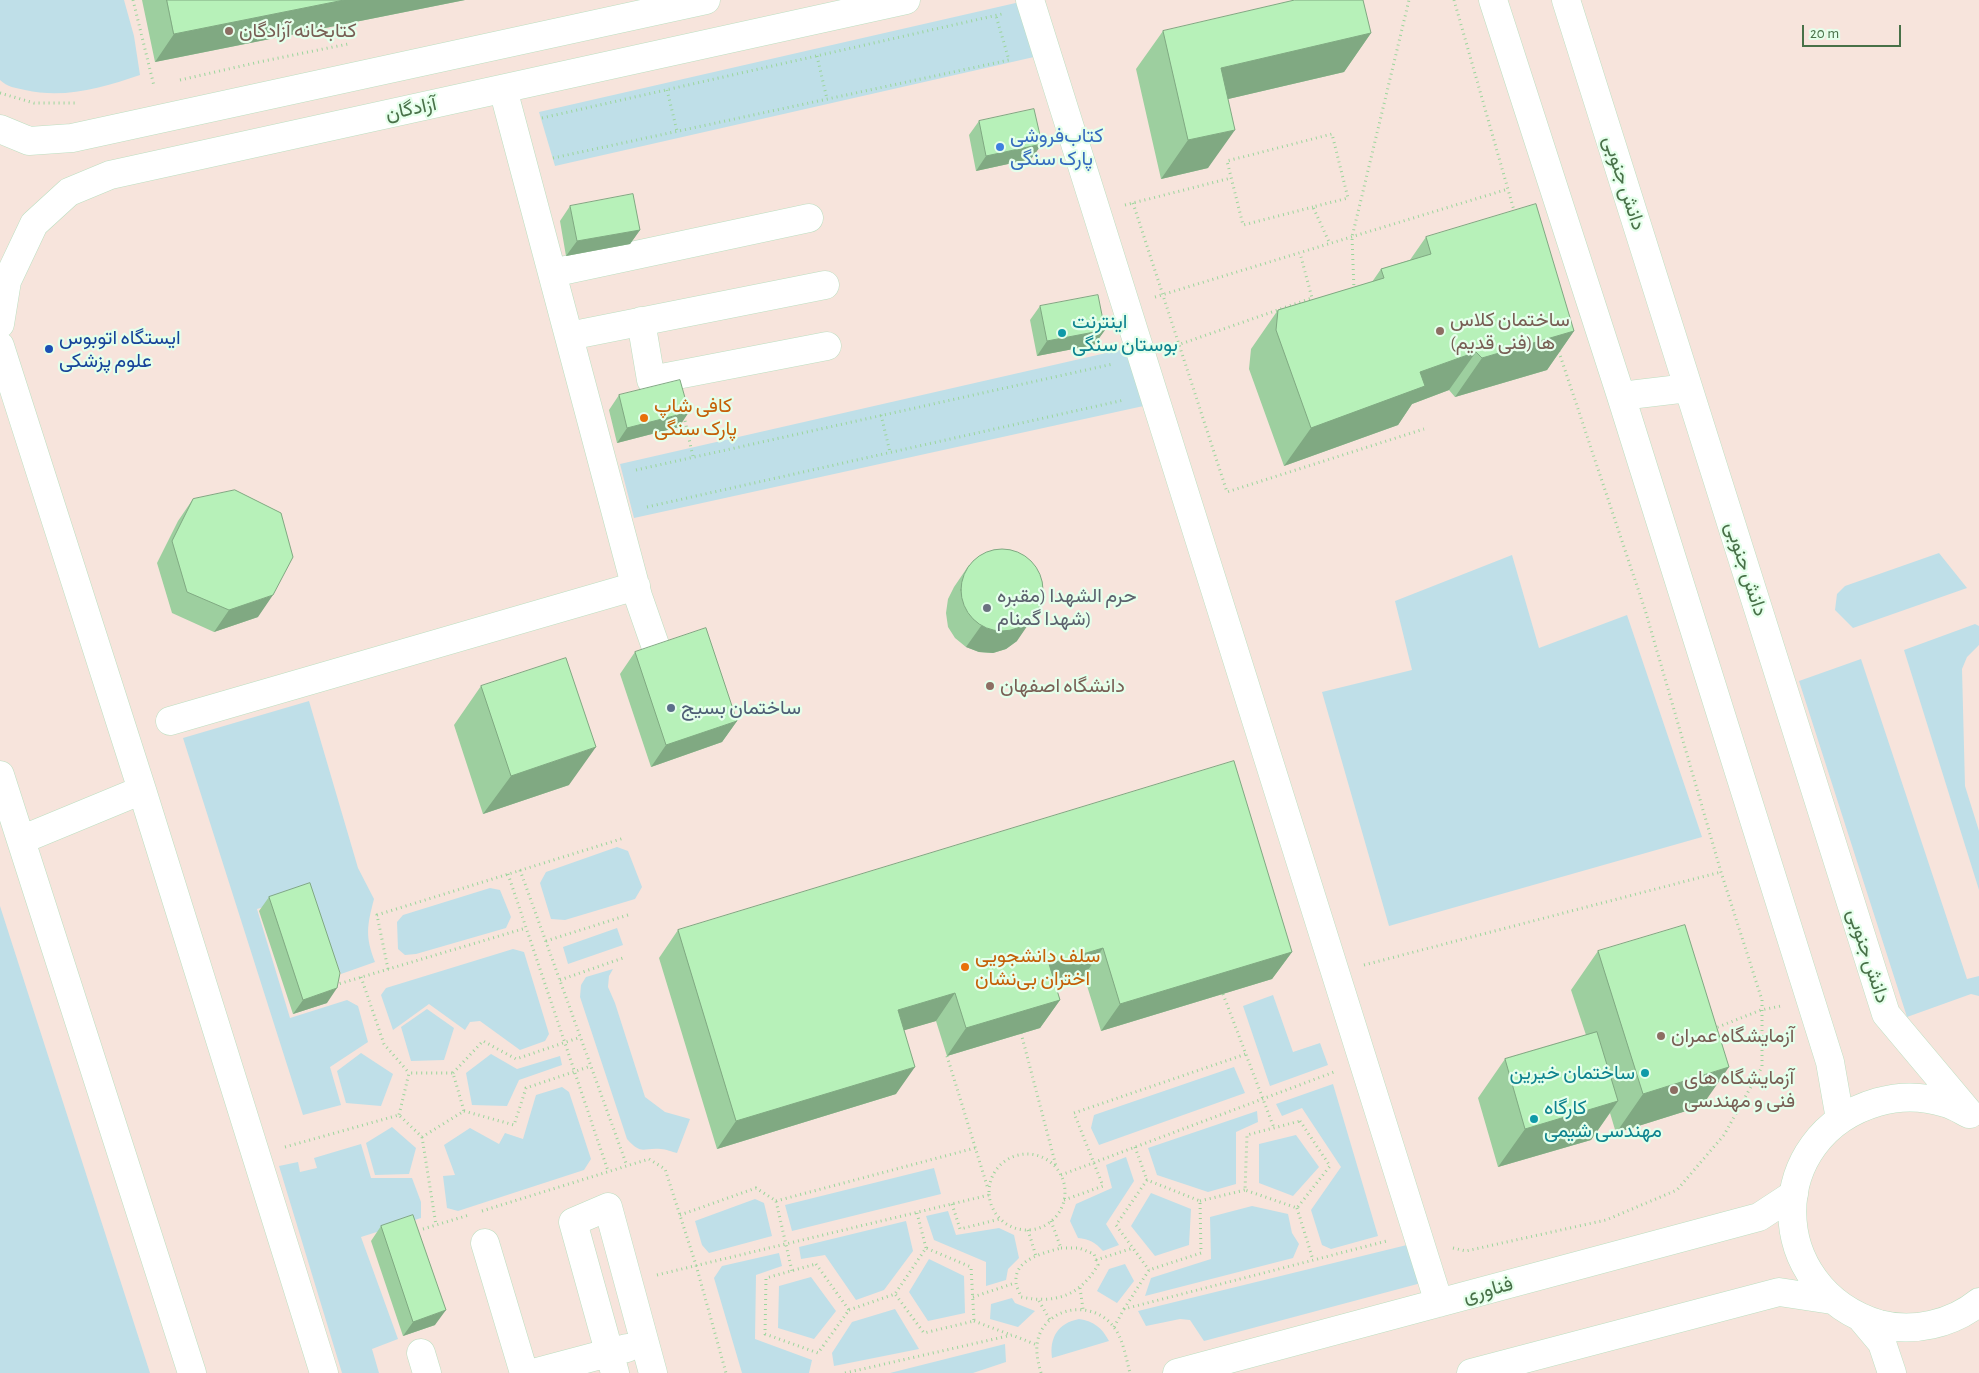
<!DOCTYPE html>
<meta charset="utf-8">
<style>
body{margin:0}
#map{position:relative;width:1979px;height:1373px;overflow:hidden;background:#dffce6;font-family:"Alegreya Sans",sans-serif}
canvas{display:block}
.scale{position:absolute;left:1802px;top:25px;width:99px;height:22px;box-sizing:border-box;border:2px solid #487148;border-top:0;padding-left:6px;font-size:15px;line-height:18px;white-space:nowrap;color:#487148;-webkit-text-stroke:4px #e5ffeb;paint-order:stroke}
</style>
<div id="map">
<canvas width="1979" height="1373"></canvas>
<div class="scale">20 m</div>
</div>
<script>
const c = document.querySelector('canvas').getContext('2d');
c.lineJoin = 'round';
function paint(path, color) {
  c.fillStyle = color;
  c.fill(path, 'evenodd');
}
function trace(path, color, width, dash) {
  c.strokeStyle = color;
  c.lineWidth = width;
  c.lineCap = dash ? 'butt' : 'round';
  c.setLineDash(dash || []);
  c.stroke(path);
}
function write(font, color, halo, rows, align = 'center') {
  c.font = font + ' "Alegreya Sans",Vazirmatn,sans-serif';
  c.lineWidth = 4.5;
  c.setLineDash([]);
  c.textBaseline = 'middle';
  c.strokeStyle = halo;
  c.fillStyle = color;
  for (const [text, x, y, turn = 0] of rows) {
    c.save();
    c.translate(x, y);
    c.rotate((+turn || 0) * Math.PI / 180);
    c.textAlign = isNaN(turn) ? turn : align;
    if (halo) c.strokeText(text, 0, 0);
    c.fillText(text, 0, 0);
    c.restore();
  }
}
paint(new Path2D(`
 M0,0h1979v1373h-1979z`), '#f7e4dc');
paint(new Path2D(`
 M0,0h124l10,36 6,39c-38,13 -76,24 -115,15 -9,-2 -18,-3 -25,-10z
 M1020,2l14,55 -479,109 -16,-54z
 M1128,348l20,57 -514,113 -14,-54z
 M1939,553l28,35 -114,40 -18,-18 2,-16 8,-8z
 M1512,555l27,93 88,-33 75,222 -313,89 -67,-234 90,-22 -17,-69z
 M1975,624l4,2v19l-12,12 -5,12 3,117 14,45v59l-75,-240z
 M1861,659l106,320 12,-3v20l-8,-2 -64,23 -108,-336z
 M309,701l49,167 16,31c-7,27 -9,37 1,63l-34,12 -7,-18 -12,4 -21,-64 -44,13 33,109 57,-18 11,6 10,36 -38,25 11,38 -38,10 -120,-377z
 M617,847l11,4 14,36 -7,12 -70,21 -14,-1 -11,-36 6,-11z
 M490,888l10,2 11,27 -5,11 -90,26 -11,1 -7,-6 -1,-27 6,-7z
 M0,906l150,467h-150z
 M617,928l6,17 -55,19 -5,-17z
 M513,949l11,3 25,82 -4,7 -25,9 -40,-29 -10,1 -5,8 -36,-26 -36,26 -12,-35 5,-7z
 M613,969l-4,7 -1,11 7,16 30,94 20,15 25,7 -13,34c-5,-1 -11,-4 -16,-4 -18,-2 -19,7 -34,-10l-47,-142 1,-12 5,-8z
 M1273,995l20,57 27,-9 8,22 -58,21 -27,-80z
 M427,1009l27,19 -10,32 -33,1 -10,-34z
 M361,1053l32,21 -12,32 -35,-3 -9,-32z
 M491,1054l26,15 43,-13 2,9 -43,15 -12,26 -35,-1 -6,-32z
 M1234,1067l11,26 -146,52 -8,-17 3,-13z
 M1333,1084l45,152 -47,13 -9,-4 -11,-35 30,-43 -39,-59 -20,8 -6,-12z
 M562,1087l7,5 22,67 -7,11 -126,41 -11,-3 -4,-32 12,-1 -11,-30 26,-17 29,16 6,-11 18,6 13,-44z
 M1257,1111l1,11 -22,10v52l-28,8 -51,-17 -9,-27z
 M392,1127l24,21 -7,26 -34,1 -9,-32z
 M1296,1135l23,32 -26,29 -34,-13v-39z
 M361,1144l10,34h41l9,24v16l-60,19 37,102 -26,10 7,24h-37l-63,-207 19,-4 2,10 17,-4 -3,-10z
 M1126,1157l8,24 -28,43 13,21 -16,6c-8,-9 -14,-12 -25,-13l-8,-17 6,-17 36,-16 -6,-23z
 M934,1168l7,26 -149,37 -7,-26z
 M1151,1193l40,16 -2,36 -34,11 -24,-30z
 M755,1199l9,4 8,33 -63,17 -7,-8 -7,-24z
 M1252,1206l36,8 4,19 7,11 -6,14 -148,38 6,-18 60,-19 -1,-42z
 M948,1211l8,24 43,-7 15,7 5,23 -11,11 -2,11 -20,6v-24l-52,-22 -8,-24z
 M906,1221l7,30 -29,39 -28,10 -31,-45 -24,4 -2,-12z
 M1415,1243l10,39 -221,59 -14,-21 -10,-1 -34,7 -8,-15z
 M779,1253l3,13 -26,9 -1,64 57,21 -3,13h-67l-28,-95 8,-12z
 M929,1259l35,17 1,37 -37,8 -19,-29z
 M1125,1264l9,17 -17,22 -20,-12 12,-22z
 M811,1277l25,34 -22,28 -36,-11 1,-42z
 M1012,1298l3,5 20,8 -17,16 -28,-8 1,-15z
 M895,1309l24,40 -85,17 -2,-13 20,-31z
 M1079,1319c15,2 23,9 30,22l-57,17c-3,-20 6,-35 27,-39z
 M1005,1344l1,18 -33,11h-83z`), '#bfdfe8');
const minor = new Path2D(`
 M1030,0l409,1303
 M1493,0l128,396 209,666 10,57
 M1566,0l320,1014 84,100
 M503,89l135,507 23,66
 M0,129l29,12 43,-3 634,-138
 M552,273l257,-55
 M641,321l10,59 176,-34
 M0,324l7,-43 27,-57 35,-32 41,-17 796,-175
 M569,336l256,-51
 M0,346l142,444 182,583
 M1621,396l67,-8
 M170,721l466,-135
 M0,775l192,598
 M21,840l121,-50
 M1969,1114c-8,-4 -16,-9 -24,-11 -22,-7 -46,-7 -67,-1 -115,33 -114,187 1,222 34,9 73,0 100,-22
 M485,1243l39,130
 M1861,1318l21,25 10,30
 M421,1353l6,20
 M533,1373l94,-25
 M615,1373l-42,-151 35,-15 45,166
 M1177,1373l582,-156 35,-23
 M1471,1373l308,-81 53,8`);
trace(minor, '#bcdfc0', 29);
trace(new Path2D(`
 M133,0l21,86
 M1454,0l61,214
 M817,56l10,43
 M180,80l79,-18 89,-18
 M667,90l10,41
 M0,93l34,10h43
 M542,118l460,-104
 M553,158l456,-98 -13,-44
 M1133,203l94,289 197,-63
 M1125,205l106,-27
 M1313,207l-70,18 -16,-64 105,-27 16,64 -35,9 17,37
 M1354,290l-2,-53 57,-237
 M1155,297l353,-108
 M1172,347l140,-49 -12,-45
 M881,415l9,37
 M684,416l9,41
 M636,470l477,-106
 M647,507l477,-107
 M520,870l107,296
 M508,874l100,297
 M546,941l85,-27
 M1364,965l357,-93
 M388,969l-11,-54 247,-77
 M361,977l23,67 25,29
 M560,980l63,-22
 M335,985l191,-57
 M1223,994l51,134
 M1713,1029l48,-19 20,-4
 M1021,1033l35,133
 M947,1056l41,133
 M453,1073l30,-32 33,18 65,-22
 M464,1111l50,14 12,-37 65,-22
 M1300,1121l30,45 -33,42 -52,-18 2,-55z
 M422,1137l14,88
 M285,1147l114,-32 23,22 42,-26 -11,-38h-44l-10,42
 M1135,1147l12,33
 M989 1192a38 38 0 1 1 76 0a38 38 0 1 1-76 0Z
 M1061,1175l273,-103
 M1064,1200l39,-14 -29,-73 172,-59
 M776,1201l199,-53
 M1200,1201l45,-11
 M952,1204l8,25 40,-10
 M1297,1208l16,52
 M482,1211l167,-52 16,10 31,96 30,108
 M917,1213l9,35
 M680,1215l76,-27 20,13 16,70
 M1051,1221l10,27
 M423,1229l46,-14
 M1028,1230l8,26
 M1061,1248h18l15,6 4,11c-18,31 -43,39 -77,32 -1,-4 -5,-10 -5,-15 -2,-23 28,-29 45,-34z
 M1453,1248l13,3 140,-31 71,-30 47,-55 38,-68v-67l-41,-128 -75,-259 -88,-264
 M1096,1260l37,-12
 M816,1264l33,46 -31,43 -53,-19 1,-56z
 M657,1275l332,-80
 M1080,1288l3,21
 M973,1297l42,-14
 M1039,1301l11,19
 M1124,1309l25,-39 52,-17 -1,-52 -53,-21 -31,45 33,45
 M849,1310l46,-16 31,-46 45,19 3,54 -50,12 -29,-39
 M974,1321l37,14
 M1114,1327l10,-18 263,-68
 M845,1373l167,-38 25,10
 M1041,1373c-4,-14 -7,-28 0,-42 15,-27 54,-28 72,-5 10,12 13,32 17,47`), '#9bd59c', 3, [1, 4]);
trace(minor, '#fff', 28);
paint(new Path2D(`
 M142,0h323l-310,62z
 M1163,31l208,2 -27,39 -116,27 -20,69 -47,11 -25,-110z
 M979,121l63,23 -11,15 -55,12 -7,-36z
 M570,206l70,24 -10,14 -64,12 -6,-35z
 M1426,237l148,94 -27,39 -92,27 -6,-7 -37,14 -14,21 -114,41 -35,-97 2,-20 27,-39 94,-28 9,-13 29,-9z
 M1040,306l65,24 -11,15 -57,11 -7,-36z
 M619,395l60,32 -62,16 -8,-33z
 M193,499l65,118 -44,15 -42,-19 -15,-50 21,-42z
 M969,565l48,76 -11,8 -13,4 -14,-1 -13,-5 -11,-9 -7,-11 -2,-14 2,-14 6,-12z
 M635,652l102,69 -15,21 -71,25 -31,-93z
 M481,686l88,99 -86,29 -29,-89z
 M269,897l58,106 -34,11 -34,-103z
 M678,930l614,22 -20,27 -171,52 -17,-55 -29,8 5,16 -20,28 -93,28 -11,-35 -32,9 -8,64 -179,55 -58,-191z
 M1598,951l104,155 -86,27 -6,-20 -19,27 -93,27 -20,-69 27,-39 81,-24 -15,-45z
 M381,1226l54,99 -32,11 -32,-95z`), '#9dcf9f');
paint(new Path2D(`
 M344,0h121l-310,62 19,-28z
 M1371,33l-27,39 -150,35 27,-39z
 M1235,130l-27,38 -47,11 27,-39z
 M1042,144l-11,15 -55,12 10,-15z
 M640,230l-10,14 -64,12 11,-15z
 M1105,330l-11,15 -57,11 10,-15z
 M1574,331l-27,39 -92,27 27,-39z
 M1476,352l-27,38 -37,14 -14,21 -114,41 27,-38 109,-56z
 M689,412l-10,15 -62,16 10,-15z
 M273,595l-15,22 -44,15 15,-22z
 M1032,619l-15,22 -11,8 -13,4 -14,-1 -13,-5 15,-21z
 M737,721l-15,21 -71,25 15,-22z
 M596,747l-27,38 -86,29 28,-38z
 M1103,948l-19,28 -54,16 19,-28z
 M1292,952l-20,27 -171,52 19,-27z
 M337,988l-10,15 -34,11 10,-14z
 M955,993l-19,28 -58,17 20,-28z
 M1060,1000l-20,28 -93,28 19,-28z
 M915,1067l-19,27 -179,55 19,-28z
 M1729,1067l-27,39 -86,27 27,-39z
 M1618,1101l-27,39 -93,27 27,-38z
 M446,1310l-11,15 -32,11 10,-14z`), '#80a982');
const building = new Path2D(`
 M167,0h177l-170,34z
 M1295,0h68l8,33 -150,35 14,62 -47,10 -25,-109z
 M1034,109l8,35 -56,12 -7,-35z
 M633,194l7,36 -63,11 -7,-35z
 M1536,204l38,127 -92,27 -6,-6 -56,20 5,14 -114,42 -35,-98 2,-20 106,-32 -3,-9 50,-15 -5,-17z
 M1098,295l7,35 -58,11 -7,-35z
 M680,380l9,32 -62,16 -8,-33z
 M235,490l46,23 12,44 -20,38 -44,15 -42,-18 -15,-51 21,-42z
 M961 590a41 41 0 1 1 82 0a41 41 0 1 1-82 0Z
 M706,628l31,93 -71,24 -31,-93z
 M566,658l30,89 -85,29 -30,-90z
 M1234,761l58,191 -172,52 -17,-56 -54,16 11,36 -94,28 -11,-35 -57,17 17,57 -179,54 -58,-191z
 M310,883l30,90 -3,15 -34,12 -34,-103z
 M1685,925l44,142 -86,27 -45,-143z
 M1597,1032l21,69 -93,28 -20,-70z
 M413,1215l33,95 -33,12 -32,-96z`);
paint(building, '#b7f1b9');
trace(building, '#80a982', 1);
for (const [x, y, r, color] of [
 [229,31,5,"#8d6e63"],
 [1000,147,5,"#3f7fe0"],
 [1440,331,5,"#8d6e63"],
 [1062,333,5,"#0f9aa8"],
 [49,349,5,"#1a4fb4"],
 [644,418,5,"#e8710a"],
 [987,608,5,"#6b7280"],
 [990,686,5,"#8d6e63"],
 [671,708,5,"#5c6f8a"],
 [965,967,5,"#e8710a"],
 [1661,1036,5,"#8d6e63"],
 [1645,1073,5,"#0f9aa8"],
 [1674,1090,5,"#8d6e63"],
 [1534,1119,5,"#0f9aa8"]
]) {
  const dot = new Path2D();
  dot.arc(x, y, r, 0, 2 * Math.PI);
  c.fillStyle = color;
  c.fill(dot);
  trace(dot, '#e5ffeb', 2);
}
write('20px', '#785e54', '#e5ffeb', [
 ["کتابخانه آزادگان",239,31],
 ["ساختمان کلاس",1450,320],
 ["ها (فنی قدیم)",1450,343],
 ["دانشگاه اصفهان",1000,686],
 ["آزمایشگاه عمران",1671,1036],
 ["آزمایشگاه های",1684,1078],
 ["فنی و مهندسی",1684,1101]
], 'left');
write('20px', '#487148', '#e5ffeb', [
 ["آزادگان",411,109,-12],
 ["دانش جنوبی",1624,183,72],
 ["دانش جنوبی",1746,569,72],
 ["دانش جنوبی",1868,956,72],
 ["فناوری",1488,1290,-15]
]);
write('20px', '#366cbe', '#e5ffeb', [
 ["کتاب‌فروشی",1010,136],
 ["پارک سنگی",1010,159]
], 'left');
write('20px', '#0d838f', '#e5ffeb', [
 ["اینترنت",1072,322],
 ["بوستان سنگی",1072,345],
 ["ساختمان خیرین",1635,1073,"right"],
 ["کارگاه",1544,1108],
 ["مهندسی شیمی",1544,1131]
], 'left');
write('20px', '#164399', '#e5ffeb', [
 ["ایستگاه اتوبوس",59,338],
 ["علوم پزشکی",59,361]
], 'left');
write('20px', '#c56008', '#e5ffeb', [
 ["کافی شاپ",654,406],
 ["پارک سنگی",654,429],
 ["سلف دانشجویی",975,956],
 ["اختران بی‌نشان",975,979]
], 'left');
write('20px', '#5b616d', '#e5ffeb', [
 ["حرم الشهدا (مقبره",997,596],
 ["شهدا گمنام)",997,619]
], 'left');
write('20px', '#4e5e75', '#e5ffeb', [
 ["ساختمان بسیج",681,708]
], 'left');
</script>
